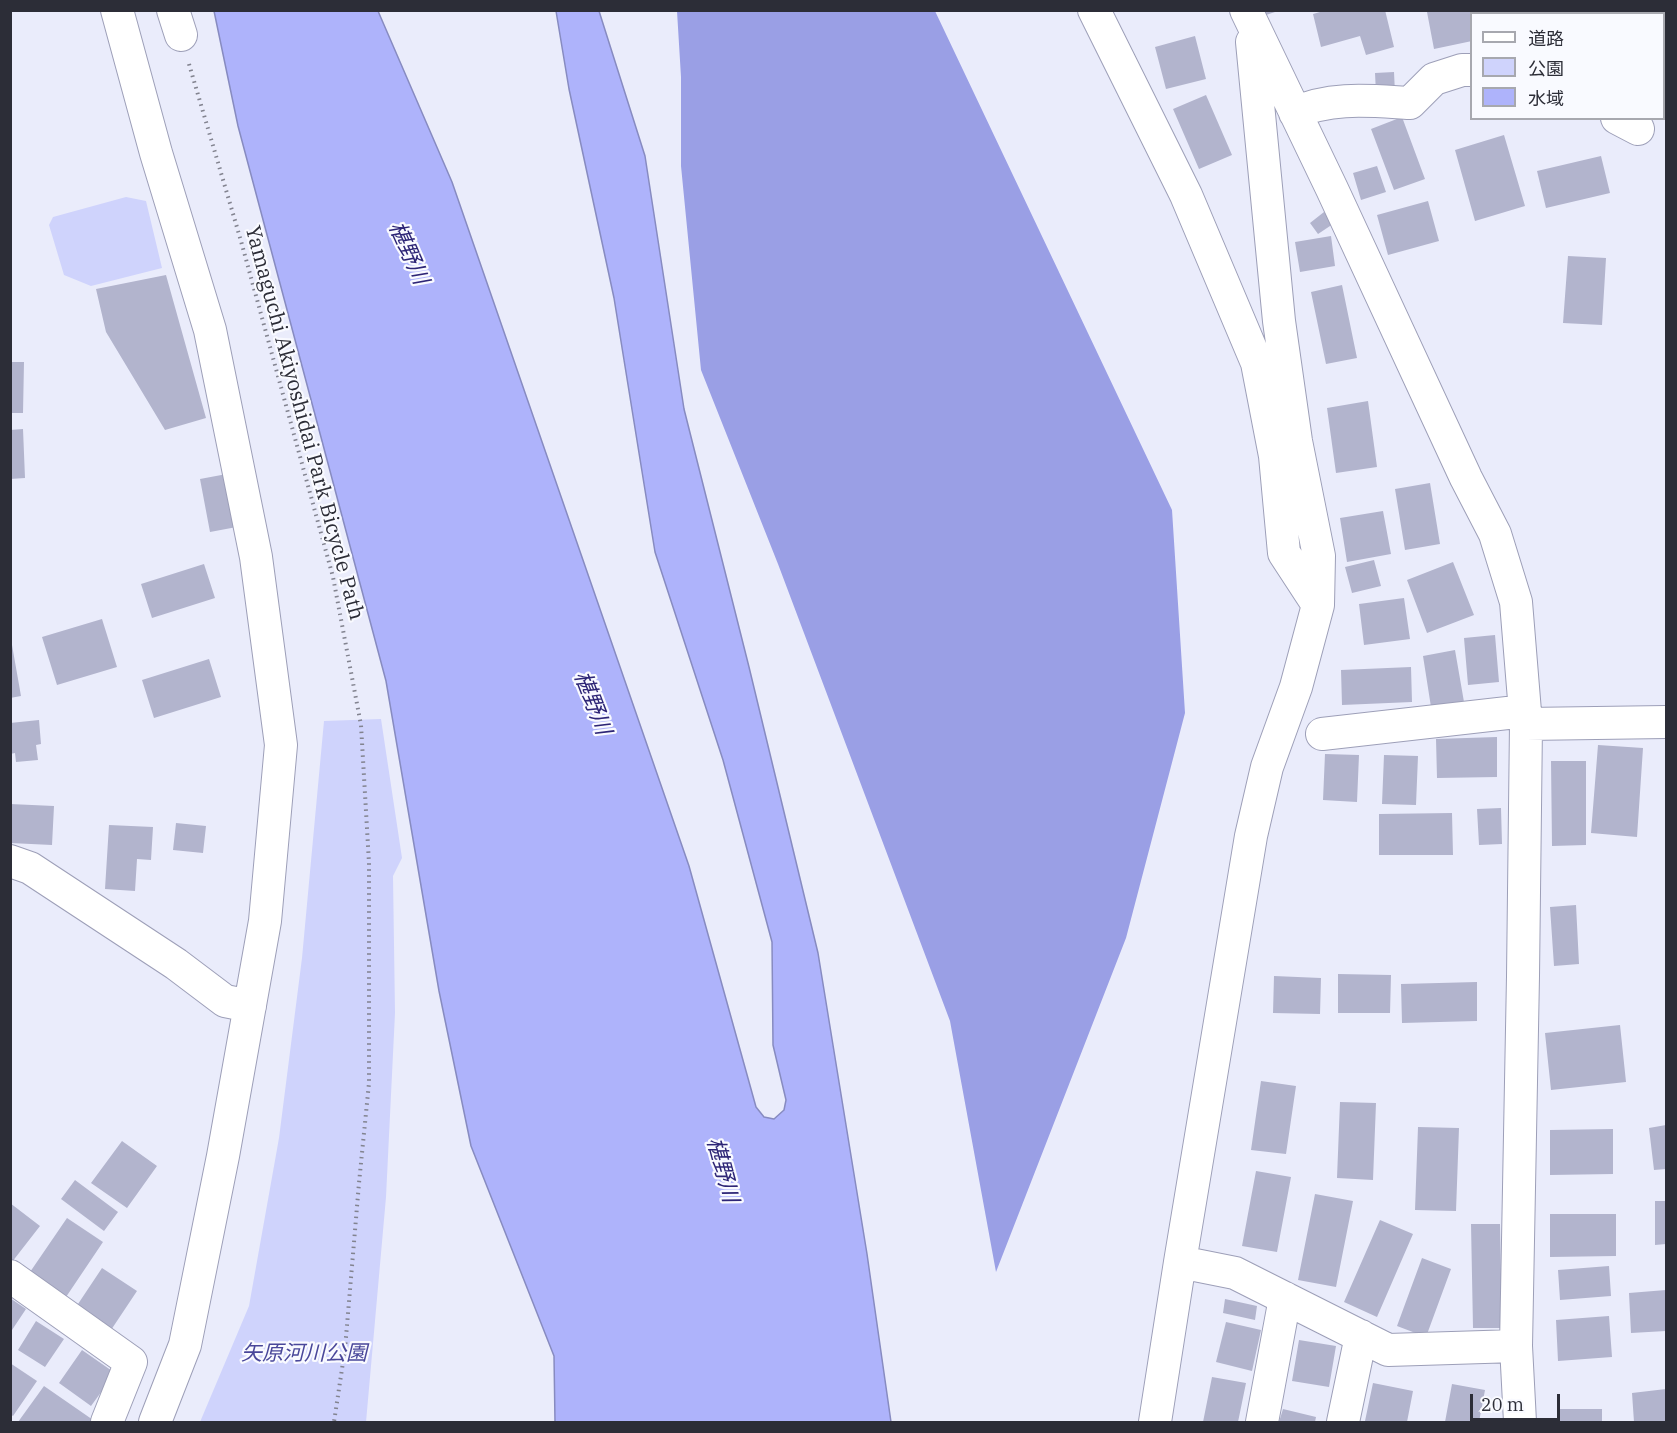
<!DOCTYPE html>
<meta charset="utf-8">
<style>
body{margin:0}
#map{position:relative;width:1677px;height:1433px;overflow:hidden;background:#eaecfb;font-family:"IBM Plex Serif","Noto Sans JP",serif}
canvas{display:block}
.frame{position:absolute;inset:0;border:12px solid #2c2d37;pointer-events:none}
.legend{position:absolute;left:1470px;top:12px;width:195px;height:108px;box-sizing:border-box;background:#f9faff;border:2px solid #a7a8af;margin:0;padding:8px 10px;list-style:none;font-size:18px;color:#2c2d37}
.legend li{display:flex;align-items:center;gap:12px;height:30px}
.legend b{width:30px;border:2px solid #a7a8af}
.scale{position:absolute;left:1470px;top:1394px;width:90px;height:27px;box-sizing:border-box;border:3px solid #2c2d37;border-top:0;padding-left:8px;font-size:18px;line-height:21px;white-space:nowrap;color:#2c2d37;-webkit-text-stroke:4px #f9faff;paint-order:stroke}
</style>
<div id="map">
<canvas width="1677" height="1433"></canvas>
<div class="frame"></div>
<ul class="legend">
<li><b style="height:8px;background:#fff"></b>道路</li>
<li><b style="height:16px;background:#cfd3fc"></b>公園</li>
<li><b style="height:16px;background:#aeb3fb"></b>水域</li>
</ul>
<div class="scale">20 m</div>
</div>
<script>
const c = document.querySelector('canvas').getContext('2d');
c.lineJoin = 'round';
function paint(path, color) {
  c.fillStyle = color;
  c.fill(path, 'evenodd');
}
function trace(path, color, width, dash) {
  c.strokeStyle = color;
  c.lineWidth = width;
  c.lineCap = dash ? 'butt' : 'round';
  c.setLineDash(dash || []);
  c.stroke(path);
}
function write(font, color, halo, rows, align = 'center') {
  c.font = font + ' "IBM Plex Serif","Noto Sans JP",serif';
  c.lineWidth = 4.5;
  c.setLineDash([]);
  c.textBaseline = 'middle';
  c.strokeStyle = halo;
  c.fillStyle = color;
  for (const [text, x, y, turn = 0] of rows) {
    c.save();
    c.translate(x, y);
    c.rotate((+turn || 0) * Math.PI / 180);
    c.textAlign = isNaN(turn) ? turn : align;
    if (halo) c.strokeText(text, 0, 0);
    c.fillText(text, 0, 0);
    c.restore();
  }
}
paint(new Path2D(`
 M126,197l20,4 16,67 -71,18 -27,-11 -15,-50 4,-8z
 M381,719l21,139 -9,18 2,137 -9,184 -20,225h-166l49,-116 30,-168 23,-180 22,-237z`), '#cfd3fc');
paint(new Path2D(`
 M677,11h258l237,499 13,203 -59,225 -130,334 -46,-251 -172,-457 -77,-194 -20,-204v-89z`), '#9a9fe5');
const water = new Path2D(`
 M214,11h164l74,171 237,684 67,241 8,10 10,2 10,-9 2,-10 -13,-55 -1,-103 -49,-182 -68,-208 -41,-254 -45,-209 -13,-78h43l46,145 39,253 65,258 69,286 49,301 24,168h-336l-1,-66 -83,-210 -32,-155 -53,-310 -148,-555z`);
paint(water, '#aeb3fb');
trace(water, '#878bc0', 1.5);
paint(new Path2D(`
 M1261,10h17v1l-15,5z
 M1327,10h58l9,37 -28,8 -6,-19 -39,11 -8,-33z
 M1436,10h53l1,4h-18v27l-38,8 -7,-37z
 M1566,10h37l6,4h-45z
 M1195,36l11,43 -40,10 -11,-42z
 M1394,72l1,21h-19l-1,-20z
 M1664,83h2v33h-2z
 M1206,95l26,60 -33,14 -26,-60z
 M1402,117l23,62 -31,11 -23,-61z
 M1504,135l21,71 -50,15 -20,-71z
 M1601,156l9,37 -64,15 -9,-37z
 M1377,166l9,26 -25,8 -8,-27z
 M1428,201l11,40 -51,14 -11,-40z
 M1324,212l9,12 -15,10 -8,-11z
 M1331,236l4,30 -35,6 -5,-30z
 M1568,256l38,2 -4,67 -39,-2z
 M166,275l40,143 -41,12 -59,-98 -10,-43z
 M1342,285l15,73 -31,6 -15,-72z
 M10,362h14l-1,51h-13z
 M1368,401l9,66 -41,6 -9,-65z
 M23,429l2,49 -15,1v-49z
 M232,473l10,53 -32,6 -10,-53z
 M1430,483l10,61 -35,6 -10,-61z
 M1383,511l8,43 -44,8 -7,-44z
 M1374,560l7,26 -29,7 -7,-26z
 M1453,562l21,53 -47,18 -20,-53z
 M204,564l11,34 -63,20 -11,-34z
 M1404,598l6,41 -46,6 -5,-41z
 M102,619l15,48 -60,18 -15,-48z
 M1495,635l4,47 -31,3 -4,-47z
 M10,645h2l9,51 -11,2z
 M1455,650l9,52 -33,5 -8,-51z
 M209,659l12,38 -67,21 -12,-38z
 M1411,667l1,35 -70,3 -1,-35z
 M39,720l2,24 -5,1 2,15 -22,2 -1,-9 -5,1v-31z
 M1497,737v40l-60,1 -1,-39z
 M1598,745l45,3 -6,89 -46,-4z
 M1325,754l34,1 -2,47 -34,-2z
 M1384,755l34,1 -2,49 -34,-1z
 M1551,761h35v84l-34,1z
 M10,804l44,2 -2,39 -42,-2z
 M1501,808l1,36 -23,1 -2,-36z
 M1452,813l1,42h-74v-41z
 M176,823l30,3 -3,27 -30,-3z
 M109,825l44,2 -2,33 -14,-1 -2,32 -30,-2z
 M1576,905l3,59 -25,2 -4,-59z
 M1338,974l53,1 -1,38h-52z
 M1274,976l47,2 -1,36 -47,-1z
 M1477,982v39l-75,2 -1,-39z
 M1620,1025l6,57 -75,8 -6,-57z
 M1261,1081l35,5 -10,68 -35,-4z
 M1340,1102l36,1 -3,77 -36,-2z
 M1666,1125v44l-12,1 -5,-42z
 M1418,1127l41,1 -3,83 -41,-1z
 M1613,1129v45l-63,1v-45z
 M122,1141l35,25 -30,42 -36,-25z
 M1256,1171l35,6 -14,75 -35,-6z
 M75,1180l43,32 -14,19 -43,-32z
 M1315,1194l38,7 -17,86 -38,-7z
 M1655,1201h11v43l-11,1z
 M10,1203l30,23 -28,36 -2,-1z
 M1550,1214h66v42l-66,1z
 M67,1218l36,24 -39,58 -36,-25z
 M1380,1220l33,14 -36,83 -33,-15z
 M1471,1224h29l2,104h-29z
 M1422,1258l29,11 -25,68 -29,-11z
 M1609,1266l2,30 -51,4 -2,-30z
 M102,1268l35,23 -28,42 -35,-23z
 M1666,1290v41l-35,2 -2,-40z
 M10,1298l16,11 -16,24z
 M1225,1299l32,7 -2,14 -32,-7z
 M1609,1316l3,41 -54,4 -2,-41z
 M36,1321l28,18 -19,28 -27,-17z
 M1226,1322l35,8 -9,41 -36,-9z
 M1299,1340l37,6 -7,41 -37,-6z
 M82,1350l33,23 -24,33 -32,-23z
 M10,1363l27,18 -24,35 -3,-2z
 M1212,1377l34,6 -8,39h-35z
 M1373,1383l40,8 -6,31 -42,-1z
 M1452,1384l33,6 -6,32h-34z
 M44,1386l52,36h-78z
 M1666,1389v33h-32l-2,-29z
 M1283,1409l33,8 -1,5h-36z
 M1558,1409h44v13h-44z`), '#b2b4cd');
const minor = new Path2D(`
 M117,10l39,143 54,177 46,227 25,188 -16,176 -42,235 -38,189 -30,77
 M173,10l8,25
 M1094,10l92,185 71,168 18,93 9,97 34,52
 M1246,10l86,179 134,289 29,56 21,68 10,122 -3,252 -7,370 4,76
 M1528,10l1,4
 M1295,113c36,-17 77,-12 115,-10l24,-24 28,-9h10
 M1617,118l21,11
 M1526,724l140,-2
 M1322,734l203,-23
 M10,861l20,7 146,96 49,37 25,5
 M1180,1262l55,11 153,77 128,-4
 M10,1276l121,86 -24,60
 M1155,1422l25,-160 71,-426 16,-69 29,-80 22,-82 1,-49 -23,-115 -17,-120 -27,-279
 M1262,1422l23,-124
 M1343,1422l18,-86`);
trace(minor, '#9d9fb8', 34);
trace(new Path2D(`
 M189,64l52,177 92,336 28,148 8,138v220l-10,100 -14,166 -11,73`), '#82838f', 4, [1.5, 4.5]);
trace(minor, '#fff', 32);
write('21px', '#2c2d37', '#f9faff', [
 ["Yamaguchi Akiyoshidai Park Bicycle Path",304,423,75]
]);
write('italic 21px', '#49479a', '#f9faff', [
 ["矢原河川公園",304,1354]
]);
write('italic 22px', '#2d2576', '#f9faff', [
 ["椹野川",408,253,66],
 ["椹野川",592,703,69],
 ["椹野川",722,1170,75]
]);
</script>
